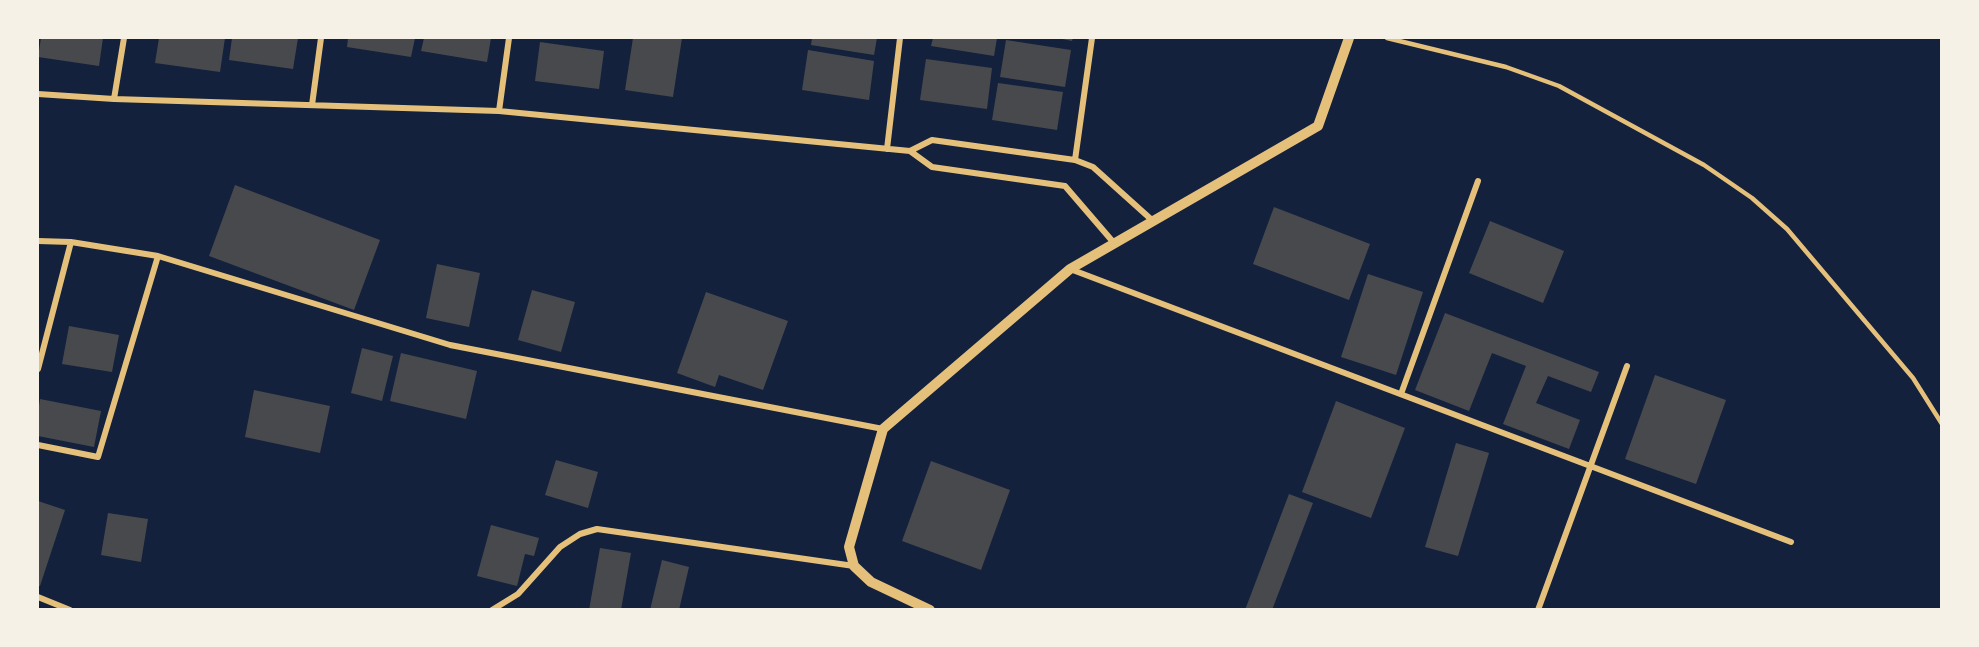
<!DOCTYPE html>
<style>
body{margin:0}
#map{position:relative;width:1979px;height:647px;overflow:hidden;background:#14213d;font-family:Spectral,serif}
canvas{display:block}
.frame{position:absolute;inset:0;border:39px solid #f6f1e7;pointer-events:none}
</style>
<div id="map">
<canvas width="1979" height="647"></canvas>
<div class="frame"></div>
</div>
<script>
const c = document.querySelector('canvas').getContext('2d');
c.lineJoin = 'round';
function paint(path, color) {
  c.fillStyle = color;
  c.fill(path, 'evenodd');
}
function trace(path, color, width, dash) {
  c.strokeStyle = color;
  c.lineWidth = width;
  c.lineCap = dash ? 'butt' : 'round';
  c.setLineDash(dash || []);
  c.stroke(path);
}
paint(new Path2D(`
 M41,38h62l-4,28 -61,-9z
 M159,38h66l-5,34 -65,-9z
 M232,38h66l-5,31 -64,-9z
 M348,38h67l-4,19 -64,-10z
 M424,38h67l-4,24 -66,-11z
 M633,38h49l-9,59 -48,-7z
 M812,38h65l-3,17 -63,-10z
 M933,38h64l-3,18 -63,-10z
 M1058,38h15l-1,3z
 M1006,40l65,10 -6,37 -65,-10z
 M540,42l64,9 -5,38 -64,-8z
 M808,50l66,11 -5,39 -67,-10z
 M926,59l66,9 -5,41 -67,-9z
 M998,83l65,9 -6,38 -65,-10z
 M235,185l145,55 -26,70 -145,-54z
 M1274,207l96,37 -21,56 -96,-36z
 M1490,221l74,30 -21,52 -74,-30z
 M437,264l43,9 -11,54 -43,-9z
 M1368,274l55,18 -27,83 -55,-18z
 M532,290l43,12 -14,50 -43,-12z
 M706,292l82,29 -25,69 -44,-15 -4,12 -38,-14z
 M1445,313l154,59 -8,20 -43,-16 -12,27 44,17 -11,29 -66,-25 23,-58 -34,-13 -23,58 -54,-21z
 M69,326l50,9 -7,37 -50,-8z
 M362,348l31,8 -11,45 -31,-8z
 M401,353l76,18 -11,48 -76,-18z
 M1655,375l71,25 -30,84 -71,-25z
 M254,390l76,16 -10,47 -75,-16z
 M40,399l61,12 -7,36 -56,-11v-23z
 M1336,401l69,27 -34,90 -69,-26z
 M1456,443l33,10 -31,103 -33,-9z
 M556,460l42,12 -10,36 -43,-13z
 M931,461l79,29 -29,80 -79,-29z
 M1289,494l24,9 -41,107h-27z
 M38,501l27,9 -25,76h-2z
 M108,513l40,6 -7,43 -40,-7z
 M491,525l48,13 -5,18 -9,-2 -8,32 -40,-10z
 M600,548l31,5 -10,57h-32z
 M662,560l27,7 -10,43h-29z`), '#48494c');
trace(new Path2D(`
 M1387,38l119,29 53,19 145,79 48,33 35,31 126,149 29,46`), '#e5c07b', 4.5);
trace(new Path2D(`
 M38,94l76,5 385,12 411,40 22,16 133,19 49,57
 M114,99l10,-61
 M312,105l9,-67
 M499,111l10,-73
 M887,149l13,-111
 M910,151l22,-11 143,20 18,7 60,54
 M1075,160l17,-122
 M38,241l33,1 87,14 292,89 433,84
 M1070,269l721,273
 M38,369l33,-127
 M1401,394l77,-213
 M38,445l60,12 60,-201
 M38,597l32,13
 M492,610l26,-16 42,-47 20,-13 17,-5 257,37
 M1538,610l89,-244`), '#e5c07b', 6);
trace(new Path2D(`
 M930,610l-59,-28 -17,-16 -5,-19 34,-118 187,-160 248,-143 31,-88`), '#e5c07b', 10);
</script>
